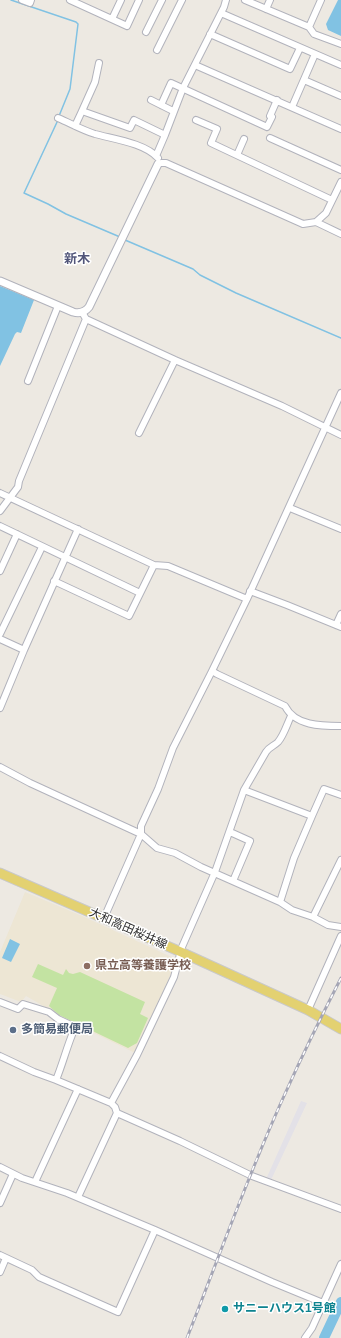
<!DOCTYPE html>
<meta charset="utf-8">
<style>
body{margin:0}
canvas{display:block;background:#ede9e2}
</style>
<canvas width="341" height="1338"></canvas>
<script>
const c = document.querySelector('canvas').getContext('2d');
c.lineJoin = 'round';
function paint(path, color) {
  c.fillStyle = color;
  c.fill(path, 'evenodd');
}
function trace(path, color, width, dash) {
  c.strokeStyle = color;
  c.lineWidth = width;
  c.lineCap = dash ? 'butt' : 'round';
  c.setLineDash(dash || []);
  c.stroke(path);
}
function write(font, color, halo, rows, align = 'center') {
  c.font = font + ' Arial,"Noto Sans JP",sans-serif';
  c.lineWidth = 3;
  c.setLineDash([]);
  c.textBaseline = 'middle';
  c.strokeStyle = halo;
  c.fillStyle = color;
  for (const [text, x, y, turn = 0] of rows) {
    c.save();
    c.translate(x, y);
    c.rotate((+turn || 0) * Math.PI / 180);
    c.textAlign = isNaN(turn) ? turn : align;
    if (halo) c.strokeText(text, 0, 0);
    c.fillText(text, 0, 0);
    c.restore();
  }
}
paint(new Path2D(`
 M301,1101l6,2 -36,77 -4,-3z`), '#e3e1e7');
paint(new Path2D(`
 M25,892l57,24 94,43 -12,33 -29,61 -62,-30 -47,-27 -5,6 -21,-8v-42z`), '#ede6d4');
paint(new Path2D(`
 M38,964l25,11 3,-6 3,4 4,1 7,-2 65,30 -5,12 8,4 -11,25 -9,5 -69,-33 -10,-9 8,-18 -25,-11z`), '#c3e3a2');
paint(new Path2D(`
 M338,0h3v36l-13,-6 -2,-6z
 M0,286l34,14 -13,33 -4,-1 -2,2 -15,32z
 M10,939l10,5 -9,18 -9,-4z`), '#81c2e3');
trace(new Path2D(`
 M11,0l65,22 2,2 -8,65 -11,27
 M58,120l-34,73 24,11 18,10 54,23
 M125,240l68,29 7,6 36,18 105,45`), '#81c2e3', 1.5);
trace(new Path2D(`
 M324,1338l17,-36`), '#81c2e3', 10);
const minor = new Path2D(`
 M22,0l8,3 1,-3
 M70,0l57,26 12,-26
 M245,0l64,27 5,7 27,10
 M266,9l4,-9
 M221,13l120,52
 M112,19l9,-19
 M309,27l12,-27
 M146,32l16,-32
 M210,34l80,35 10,-21
 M157,50l25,-50
 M195,65l146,64
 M304,80l37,16
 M151,100l22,11
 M161,105l10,-22 96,44 5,-10 -2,-1 7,-16
 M292,107l23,-53
 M82,111l13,-29 4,-19
 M58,118c12,5 24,12 37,16 18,5 50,9 63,24
 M196,120l21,9 -6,14 121,57
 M75,126l7,-15 48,17 4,-8 31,15
 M270,138l71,32
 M237,155l7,-16
 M156,156l9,-21 18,-47 41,-81 2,-7
 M158,164l3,-1h5l137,61 13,-2 25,12
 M316,222l10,-9 15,-31
 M82,312l4,7 89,41 107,46 59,29
 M28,381l30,-75
 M139,433l36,-73
 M0,493l154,72 14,1 79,33
 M290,508l51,21
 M0,511l18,-24 1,-6 67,-162
 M0,526l140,67
 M0,571l17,-37
 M54,581l75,35 25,-51
 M250,591l37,14 54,22
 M336,625l5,-11
 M0,634l42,-87
 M0,639l24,11
 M212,671l5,3 68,32c10,20 36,20 56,20
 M0,708l24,-58 54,-121
 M0,767l30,16 111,51 16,14 18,5 26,14 79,35 12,8 21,7 15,8 13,2
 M244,790l68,26 -18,42 -14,44
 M312,816l12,-27 17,6
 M230,832l20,9 -17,40
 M313,917l28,-57
 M104,918l37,-84v-8l17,-37 15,-41 39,-77 35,-72 94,-206
 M0,1002l18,7 5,-5 26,8 9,7 15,7 1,4c-7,16 -11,33 -18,50
 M308,1010l33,-74
 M0,1056l34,16 22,8 55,23 4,4 2,6 -39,84
 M111,1103l26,-48 37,-78 8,-30 33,-75 29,-82 22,-38c3,-5 8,-6 12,-10 6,-7 9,-18 13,-26
 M117,1113l63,28 72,35 89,33
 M0,1167l22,11 45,15 88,37 117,52 51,21
 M35,1182l43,-93
 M0,1203l13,-29
 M0,1255l32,15 7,7 79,35 37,-82
 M0,1272l6,-14
 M305,1338l7,-10 29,-64`);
const tertiary = new Path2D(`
 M0,281l73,31c7,2 12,0 16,-5l69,-143`);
const primary = new Path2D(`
 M0,873l181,79 127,58 33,19`);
trace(minor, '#b2b3bc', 8);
trace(tertiary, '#b2b3bc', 9);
trace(primary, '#c9c9c9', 11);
trace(minor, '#fff', 6);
trace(tertiary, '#fff', 7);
trace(primary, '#e3d171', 9);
const rail = new Path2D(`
 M187,1338c32,-81 61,-163 97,-242 18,-40 37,-79 57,-118`);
trace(rail, '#a5a6b5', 3);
trace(rail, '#fff', 1.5, [4.5]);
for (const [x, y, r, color] of [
 [87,966,4,"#8d6e63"],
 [13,1030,4,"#5c6f8a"],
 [225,1309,4,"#0f9aa8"]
]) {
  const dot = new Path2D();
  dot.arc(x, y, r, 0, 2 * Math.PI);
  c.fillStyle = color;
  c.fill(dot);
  trace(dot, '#fff', 1.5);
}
write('12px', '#2e2e2e', '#fff', [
 ["大和高田桜井線",128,929,24]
]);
write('bold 12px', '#785e54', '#fff', [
 ["県立高等養護学校",95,966]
], 'left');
write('bold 12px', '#4e5e75', '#fff', [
 ["多簡易郵便局",21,1030]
], 'left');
write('bold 12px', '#0d838f', '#fff', [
 ["サニーハウス1号館",233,1309]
], 'left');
write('bold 13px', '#52567a', '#fff', [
 ["新木",77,259]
]);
</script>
